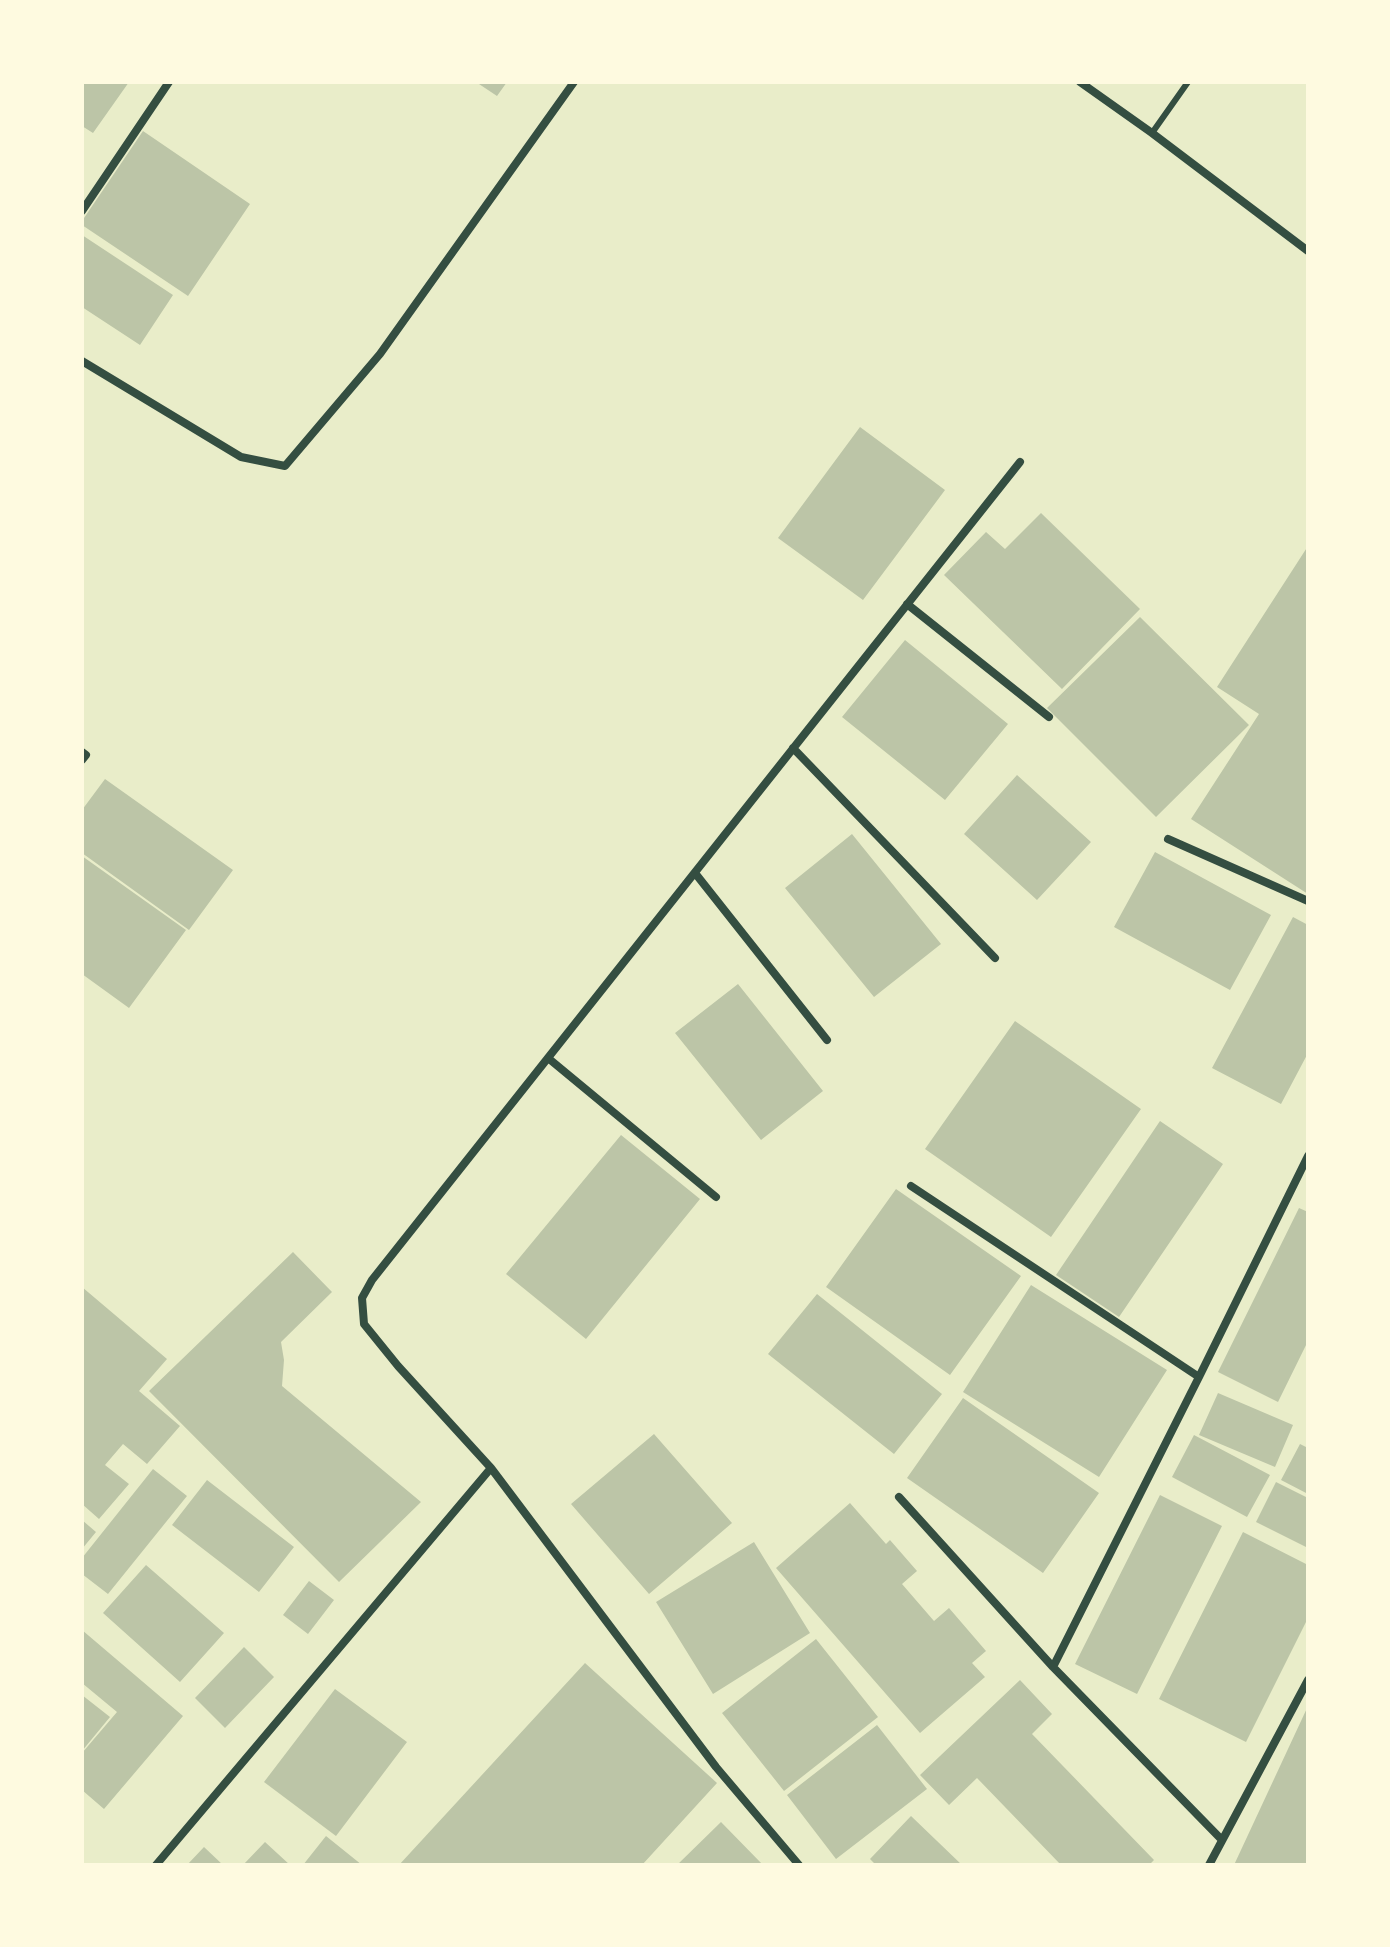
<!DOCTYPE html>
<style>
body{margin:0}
#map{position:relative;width:1390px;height:1947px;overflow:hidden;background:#e9edc9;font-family:"Exo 2",sans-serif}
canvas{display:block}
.frame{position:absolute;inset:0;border:84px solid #fefae0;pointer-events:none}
</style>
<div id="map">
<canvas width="1390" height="1947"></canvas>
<div class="frame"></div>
</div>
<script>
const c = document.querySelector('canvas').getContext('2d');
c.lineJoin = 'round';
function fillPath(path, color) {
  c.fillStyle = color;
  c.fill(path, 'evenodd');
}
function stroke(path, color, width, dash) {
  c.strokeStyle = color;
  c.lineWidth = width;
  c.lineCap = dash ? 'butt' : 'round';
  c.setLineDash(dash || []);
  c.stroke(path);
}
fillPath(new Path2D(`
 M82,82H129L93,133L82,126Z
 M476,82H507L497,96Z
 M143,131L250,204L188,296L82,225V221Z
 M82,235L173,295L140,345L82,307Z
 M860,427L945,490L863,600L778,538Z
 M1041,513L1140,609L1062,689L944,575L986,532L1005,549Z
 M1308,546V894L1191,819L1259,714L1217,687Z
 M1140,617L1249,725L1156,817L1047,708Z
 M905,640L1008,724L945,800L842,717Z
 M1017,775L1091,842L1037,900L964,834Z
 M105,779L233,870L189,930L82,853V810Z
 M852,834L941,944L874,997L785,888Z
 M1155,852L1271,915L1230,990L1114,927Z
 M82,856L186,930L129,1008L82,974Z
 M1293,917L1308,925V1053L1281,1104L1212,1068Z
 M738,984L823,1091L761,1140L675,1033Z
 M1015,1021L1141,1109L1051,1237L925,1149Z
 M1160,1121L1223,1164L1119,1317L1056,1275Z
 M621,1135L700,1199L586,1339L506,1274Z
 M896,1189L1021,1276L950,1375L826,1287Z
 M1299,1208L1308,1212V1341L1278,1402L1218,1372Z
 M293,1252L332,1292L281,1342L284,1360L282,1386L421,1502L339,1582L149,1391Z
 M1031,1285L1167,1370L1099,1477L963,1392Z
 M82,1287L167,1359L139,1391L180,1426L147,1464L123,1444L105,1465L129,1484L99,1519L82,1504Z
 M817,1294L942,1394L894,1454L768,1354Z
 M1218,1393L1293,1425L1275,1467L1199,1435Z
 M963,1398L1099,1493L1043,1573L907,1478Z
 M654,1434L732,1523L649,1594L571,1504Z
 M1194,1435L1270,1475L1247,1517L1172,1477Z
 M1300,1444L1308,1448V1494L1281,1480Z
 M153,1469L187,1496L108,1594L82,1574V1558Z
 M207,1480L294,1547L259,1592L172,1525Z
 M1276,1482L1308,1498V1548L1256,1522Z
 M1160,1495L1222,1526L1137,1694L1075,1664Z
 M850,1503L886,1544L890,1540L917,1571L902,1584L934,1621L949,1608L986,1651L972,1663L985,1677L920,1733L776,1568Z
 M82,1520L96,1532L82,1549Z
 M1243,1532L1308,1565V1618L1246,1742L1159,1699Z
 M754,1542L810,1633L713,1694L656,1602Z
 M146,1565L224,1633L180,1682L103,1613Z
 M309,1581L334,1600L308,1634L283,1615Z
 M82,1630L183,1716L104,1809L82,1790V1753L117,1712L82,1683Z
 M816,1639L878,1717L784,1791L722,1713Z
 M244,1647L274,1677L225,1728L195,1698Z
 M585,1663L717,1783L642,1865H399Z
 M1020,1680L1052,1714L1032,1734L1154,1860L1149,1865H1061L977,1778L949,1805L920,1775Z
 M335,1689L407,1742L336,1836L264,1782Z
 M82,1695L110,1717L82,1751Z
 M1308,1706V1865H1234Z
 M877,1725L927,1789L836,1859L787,1795Z
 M911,1816L962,1865H876L870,1859Z
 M721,1822L763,1865H677Z
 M326,1836L362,1865H303Z
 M265,1842L290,1865H243Z
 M204,1847L223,1865H187Z`), '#bcc5a7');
stroke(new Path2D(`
 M1152,133L1188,82`), '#344e41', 6);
stroke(new Path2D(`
 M1080,82L1152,133L1308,251
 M82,211L169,82
 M82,361L241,457L285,466L380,354L574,82
 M907,604L1049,717
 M793,748L995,958
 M82,752L86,755L82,760
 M1168,839L1308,901
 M695,873L827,1040
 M548,1058L716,1197
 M911,1186L1199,1377
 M899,1497L1053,1667L1222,1840
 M1053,1667L1199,1377L1308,1156
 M156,1865L491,1468
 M799,1865L716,1767L491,1468L398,1366L364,1324L362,1298L372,1280L1020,462
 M1209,1865L1308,1680`), '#344e41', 8);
</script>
